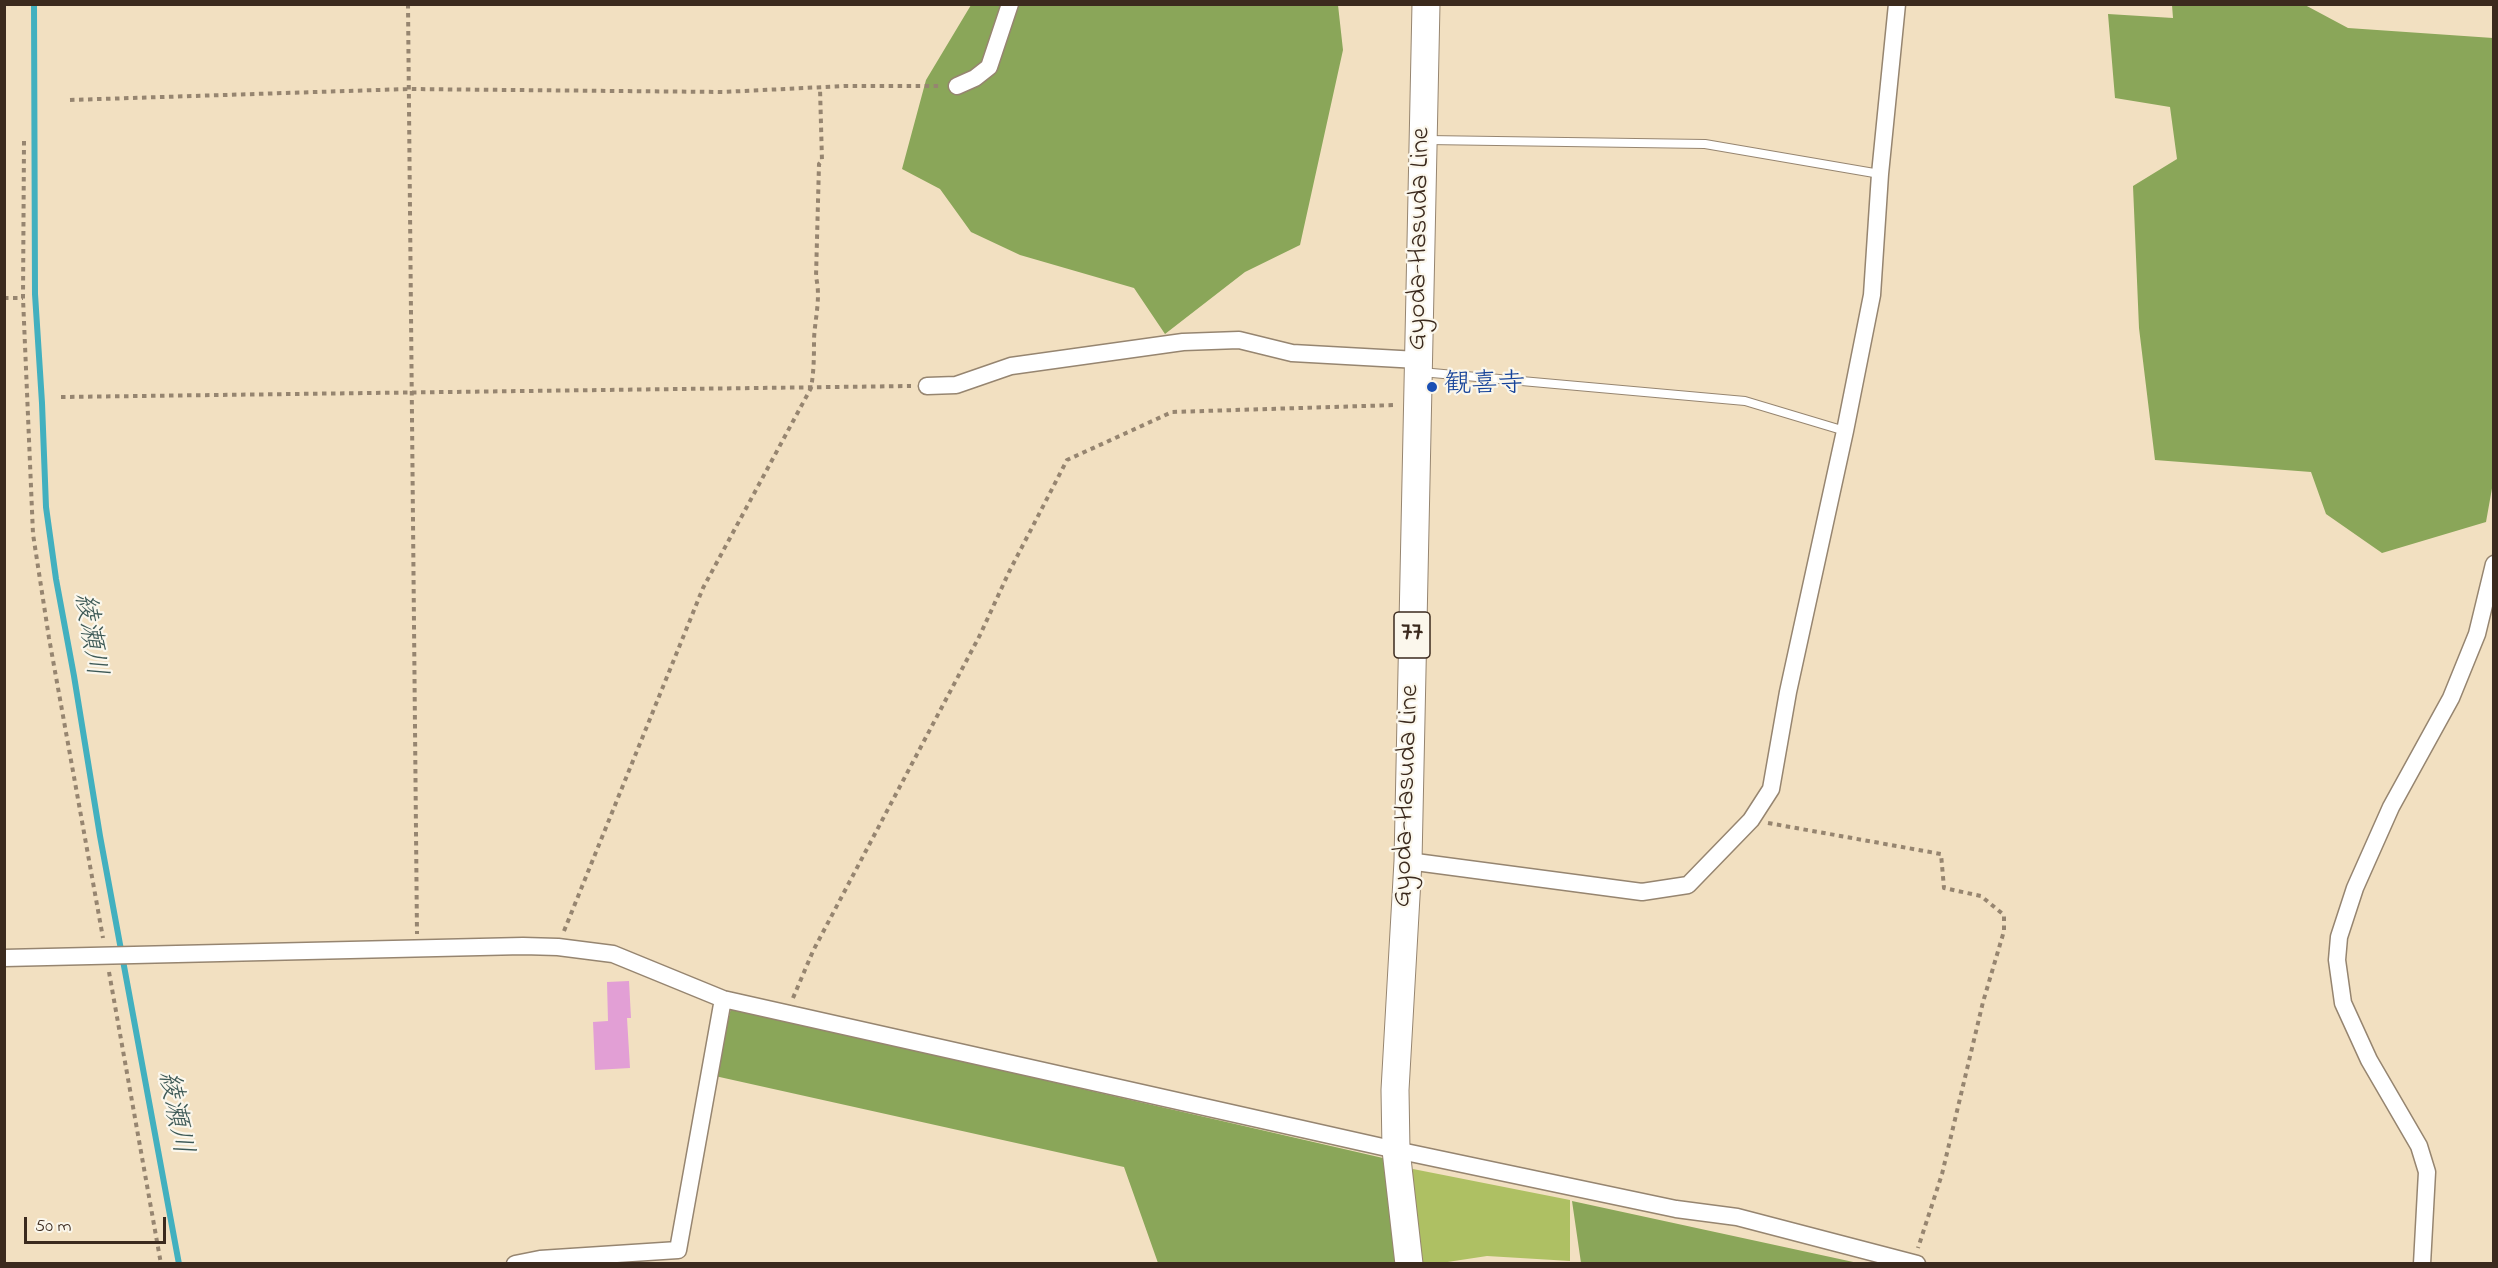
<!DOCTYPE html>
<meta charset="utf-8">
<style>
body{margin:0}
#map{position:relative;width:2498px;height:1268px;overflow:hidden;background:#f2e0c1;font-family:"Indie Flower",sans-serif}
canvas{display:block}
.frame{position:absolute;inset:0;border:6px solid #3b2a1e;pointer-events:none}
.scale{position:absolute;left:24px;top:1217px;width:142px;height:27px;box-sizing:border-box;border:3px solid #3b2a1e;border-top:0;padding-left:8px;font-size:18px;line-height:21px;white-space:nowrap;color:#3b2a1e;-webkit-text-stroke:4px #fbf7ec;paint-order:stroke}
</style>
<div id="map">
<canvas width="2498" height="1268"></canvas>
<div class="frame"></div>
<div class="scale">50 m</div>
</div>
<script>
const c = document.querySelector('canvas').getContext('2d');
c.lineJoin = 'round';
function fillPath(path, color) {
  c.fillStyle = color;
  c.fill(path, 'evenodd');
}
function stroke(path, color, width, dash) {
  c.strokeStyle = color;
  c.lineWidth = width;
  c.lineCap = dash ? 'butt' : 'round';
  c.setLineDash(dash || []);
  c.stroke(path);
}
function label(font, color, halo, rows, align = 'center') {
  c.font = font + ' "Indie Flower","Klee One",sans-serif';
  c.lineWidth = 4.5;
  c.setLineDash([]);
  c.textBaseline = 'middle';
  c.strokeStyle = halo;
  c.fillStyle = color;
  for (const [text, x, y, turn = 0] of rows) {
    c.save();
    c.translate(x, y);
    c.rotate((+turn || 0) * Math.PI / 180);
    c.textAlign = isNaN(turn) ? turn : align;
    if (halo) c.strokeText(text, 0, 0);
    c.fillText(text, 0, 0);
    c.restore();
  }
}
fillPath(new Path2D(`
 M1413,1169L1570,1200V1261L1487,1256L1441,1263H1423L1411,1171Z`), '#aec063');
fillPath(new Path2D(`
 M971,5H1338L1343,50L1300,245L1245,272L1165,334L1134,288L1020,255L971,232L940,189L902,169L926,80Z
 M2172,5H2305L2348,28L2493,38L2494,477L2486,522L2382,553L2326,514L2311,472L2155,460L2139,328L2133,186L2177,159L2170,107L2115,98L2108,14L2173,18Z
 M731,1008L1383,1158L1396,1263H1158L1124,1167L715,1076Z
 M1572,1201L1858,1263H1581Z`), '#8aa659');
stroke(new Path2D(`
 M34,4L35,294L42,403L46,507L56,579L74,676L100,836L179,1264`), '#42b0bf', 6);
fillPath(new Path2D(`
 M629,981L631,1018H627L630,1068L595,1070L593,1022L608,1021L607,982Z`), '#e29fd5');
const service = new Path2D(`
 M1427,140L1705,144L1880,174
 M1421,372L1745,401L1845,431`);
const minor = new Path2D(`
 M957,86L975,78L989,67L1010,4
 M927,386L956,385L1011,366L1183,342L1239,340L1292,353L1418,360
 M1408,861L1642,892L1688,885L1751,820L1771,789L1788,692L1845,431L1872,295L1880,174L1897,4
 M4,958L523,946L558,947L613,954L723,999L1396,1150L1676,1209L1737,1217L1917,1264
 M515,1264L540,1259L678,1250L723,999
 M2422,1264L2427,1172L2419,1146L2369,1060L2343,1003L2337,960L2339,937L2355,888L2391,807L2451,698L2477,634L2494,564`);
const primary = new Path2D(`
 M1409,1264L1396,1150L1395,1090L1408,861L1426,4`);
stroke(service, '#968570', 10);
stroke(minor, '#968570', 19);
stroke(primary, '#968570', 29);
stroke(new Path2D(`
 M408,4L417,934
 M70,100L408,89L723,92L845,86H942
 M24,141L23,298L33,534L49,638L103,938
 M4,298H23
 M61,397L911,386
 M1768,823L1941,854L1944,888L1981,896L2004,915V931L1983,1002L1942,1174L1918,1248
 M564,931L703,588L811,388C814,371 814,356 814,339C815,318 821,298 816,277L819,164L822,161L820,88
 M109,972L161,1264
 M793,998L813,951L980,635L1009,572L1067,460L1172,412L1396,405`), '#968570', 4, [4.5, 4.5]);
stroke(service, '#fff', 8);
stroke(minor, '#fff', 16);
stroke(primary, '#fff', 27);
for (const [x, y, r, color] of [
 [1432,387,6,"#1a4fb4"]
]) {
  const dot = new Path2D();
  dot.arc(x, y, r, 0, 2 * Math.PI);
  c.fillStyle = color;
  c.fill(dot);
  stroke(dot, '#fbf7ec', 2);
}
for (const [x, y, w] of [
 [1412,635,36]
]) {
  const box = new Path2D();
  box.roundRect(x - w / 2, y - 23, w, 46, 4.5);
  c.fillStyle = '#fbf7ec';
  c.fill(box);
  stroke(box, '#3b2a1e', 1.5);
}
label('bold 26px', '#3b2a1e', null, [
 ["77",1412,635]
]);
label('27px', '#3b2a1e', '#fbf7ec', [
 ["Gyoda-Hasuda Line",1421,239,-89],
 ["Gyoda-Hasuda Line",1408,796,-88]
]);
label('27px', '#164399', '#fbf7ec', [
 ["観喜寺",1444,387]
], 'left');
label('italic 28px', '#3d5956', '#fbf7ec', [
 ["綾瀬川",88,635,81],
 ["綾瀬川",173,1113,79]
]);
</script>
